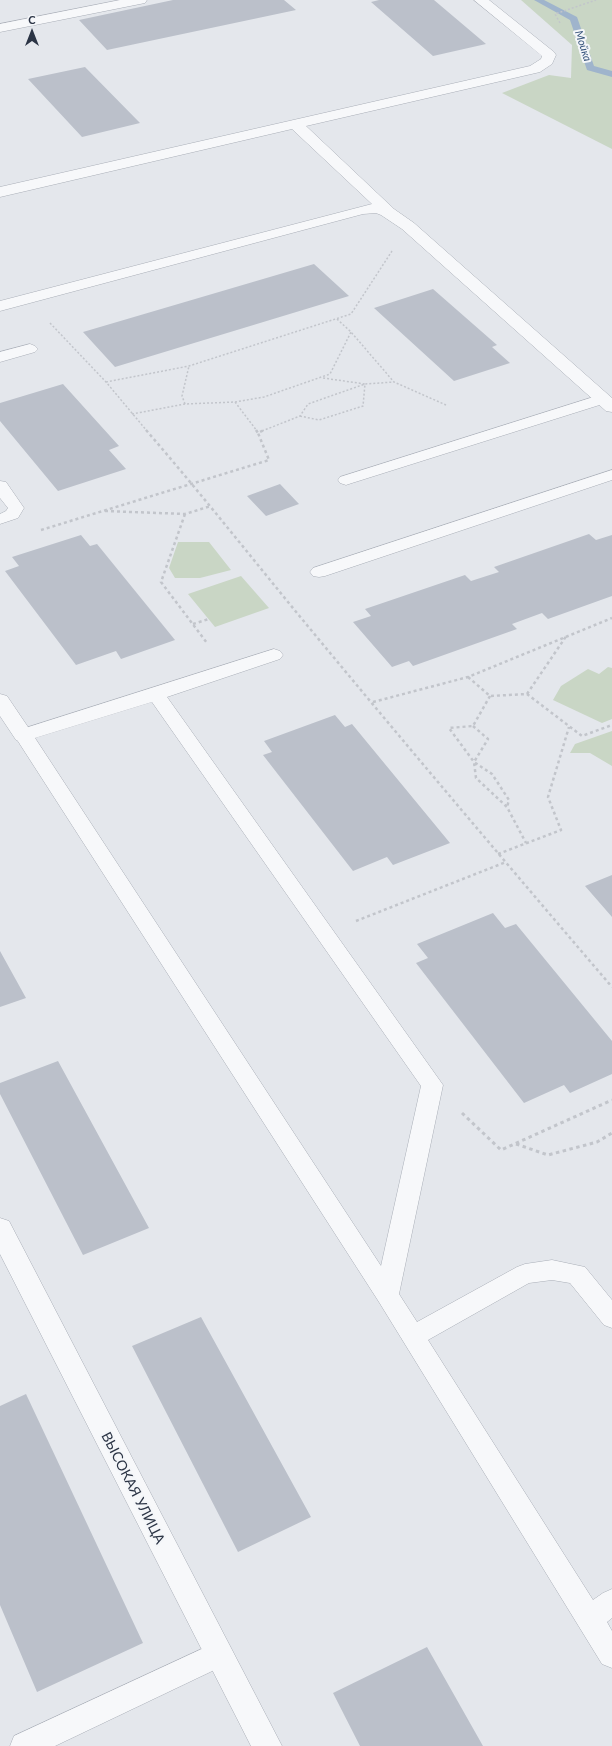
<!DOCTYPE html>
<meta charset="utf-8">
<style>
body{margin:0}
#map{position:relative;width:612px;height:1746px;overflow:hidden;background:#e4e7ec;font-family:Lato,sans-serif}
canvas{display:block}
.north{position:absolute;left:12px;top:12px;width:40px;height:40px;-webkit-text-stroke:3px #f4f6f9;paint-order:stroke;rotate:0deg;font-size:11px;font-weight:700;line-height:16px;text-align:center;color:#2b3445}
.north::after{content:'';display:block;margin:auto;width:14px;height:18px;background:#2b3445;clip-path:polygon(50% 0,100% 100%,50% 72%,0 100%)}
</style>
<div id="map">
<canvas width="612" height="1746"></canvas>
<div class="north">С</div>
</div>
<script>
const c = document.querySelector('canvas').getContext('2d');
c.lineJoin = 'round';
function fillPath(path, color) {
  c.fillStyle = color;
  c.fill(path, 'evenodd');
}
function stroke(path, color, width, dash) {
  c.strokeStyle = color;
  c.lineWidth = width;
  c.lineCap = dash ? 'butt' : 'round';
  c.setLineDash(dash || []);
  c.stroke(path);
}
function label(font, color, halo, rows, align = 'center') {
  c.font = font + ' Lato,sans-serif';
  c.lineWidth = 4;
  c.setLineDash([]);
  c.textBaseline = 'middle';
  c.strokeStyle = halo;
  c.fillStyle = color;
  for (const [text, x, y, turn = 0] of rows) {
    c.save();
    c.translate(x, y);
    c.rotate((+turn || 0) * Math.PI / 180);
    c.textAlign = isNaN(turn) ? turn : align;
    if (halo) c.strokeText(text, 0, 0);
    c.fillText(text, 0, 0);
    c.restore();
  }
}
fillPath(new Path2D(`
 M521,0H612V149L502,93L549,75L571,78L572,45Z
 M178,542H209L231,570L200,578H175L169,568Z
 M241,576L269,608L215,627L188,594Z
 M608,667L612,668V719L602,723L553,700L561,686L588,669L599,674Z
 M612,731V766L590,753H570L575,744Z`), '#c9d6c5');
fillPath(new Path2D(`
 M534,0H544L577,17L594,66L612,71V77L587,70L570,20Z`), '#9fb4cc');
fillPath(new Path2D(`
 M173,0H284L296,10L107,50L79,20Z
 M379,0H434L486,44L433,56L371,2Z
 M85,67L140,123L82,137L28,79Z
 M314,264L349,296L115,367L83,332Z
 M433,289L497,345L492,347L510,363L454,381L374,308Z
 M63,384L119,446L109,450L126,469L58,491L0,421V403Z
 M280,484L299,504L266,516L247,496Z
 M589,534L596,540L612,535V596L548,619L542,613L512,624L517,629L413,666L409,661L392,667L353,622L371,616L365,609L465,575L471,581L499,572L494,567Z
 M81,535L90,546L97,544L175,640L121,659L116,651L76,665L5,571L19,566L12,557Z
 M335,715L345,727L352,724L450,843L393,865L387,857L353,871L263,755L272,752L264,741Z
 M612,875V917L585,886Z
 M493,913L505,928L516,924L612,1041V1074L570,1093L564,1085L524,1103L416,963L428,958L417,944Z
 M0,951L26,998L0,1007Z
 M58,1061L149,1228L83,1255L0,1094V1083Z
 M201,1317L311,1517L238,1552L132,1346Z
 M26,1394L143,1643L37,1692L0,1605V1406Z
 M427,1647L483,1746H360L333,1693Z`), '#bbc0ca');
const service = new Path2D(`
 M30,344L35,346L38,349L35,352L0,362V352Z
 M603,394L609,396L611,399L609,402L352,483L346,485L340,483L338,480L340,477Z
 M612,470V480L325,576L319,577L313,576L310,572L313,568Z
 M0,481L6,482L24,508L18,518L0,524V514L6,511L8,508L0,498Z
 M274,649L280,651L283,655L280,659L167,697L443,1085L399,1294L417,1322L517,1267L525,1264L552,1260L585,1267L612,1300V1328L604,1325L570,1283L552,1280L529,1283L428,1340L593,1600L603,1593L612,1589V1618L607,1622L612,1631V1668L602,1664L379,1302L14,735L16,731ZM152,702L421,1086L381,1266L35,738Z
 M219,1641L229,1645L232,1654L229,1663L55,1746H10L14,1736Z`);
const minor = new Path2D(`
 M120,0H147L145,3L0,32V24Z
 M474,0H489L554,52L556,55L552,64L540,72L306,126L394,209L414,223L612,398V412L606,411L402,229L381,215L376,213L363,214L0,311V301L372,204L292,129L0,197V187L530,66L541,59L542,56Z
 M0,694L7,696L30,730L33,735L30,740L23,742L16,740L0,716Z
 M0,1218L9,1221L282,1746H251L0,1254Z`);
stroke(service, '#a9aeb7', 1);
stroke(minor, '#a9aeb7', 1);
stroke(new Path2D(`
 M560,23L555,14L596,0
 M337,319L351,332L394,382L446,405
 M50,323L106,382L147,431
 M106,382L189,366L351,314L392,251
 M235,402L264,397L330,374L351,332
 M185,404L182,396L189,366
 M132,414L185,404L235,402L257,431
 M300,416L319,420L363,406L365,384L323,378
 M262,431L300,416L308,404L365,384L394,382`), '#c2c5cb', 1.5, [2, 2]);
stroke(new Path2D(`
 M146,430C198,490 247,552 297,613C401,739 506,863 612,987
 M256,430L258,433
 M105,511L185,514L211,506
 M185,514L161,582L207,643
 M41,530L269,460L258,433L264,430
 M193,624L209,619
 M468,677L490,696L527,694L582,736L612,725
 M527,694L567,635
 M490,696L473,726L449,728L474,762L476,778L507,807L526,843
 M373,702L468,677L612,618
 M473,726L488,739L474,762L492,774L509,800L507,807
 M498,854L561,830L548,797L569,727
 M356,921L506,862`), '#c2c5cb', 2.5, [3, 3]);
stroke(new Path2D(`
 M462,1113L501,1150L612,1100
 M516,1144L548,1155L597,1142L612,1133`), '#c2c5cb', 3, [3.5, 3.5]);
fillPath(service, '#f7f8fa');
fillPath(minor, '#f7f8fa');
label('italic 11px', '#34527a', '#f4f6f9', [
 ["Мойка",583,46,72]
]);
label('14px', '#2b3445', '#f4f6f9', [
 ["ВЫСОКАЯ УЛИЦА",133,1488,63]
]);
</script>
